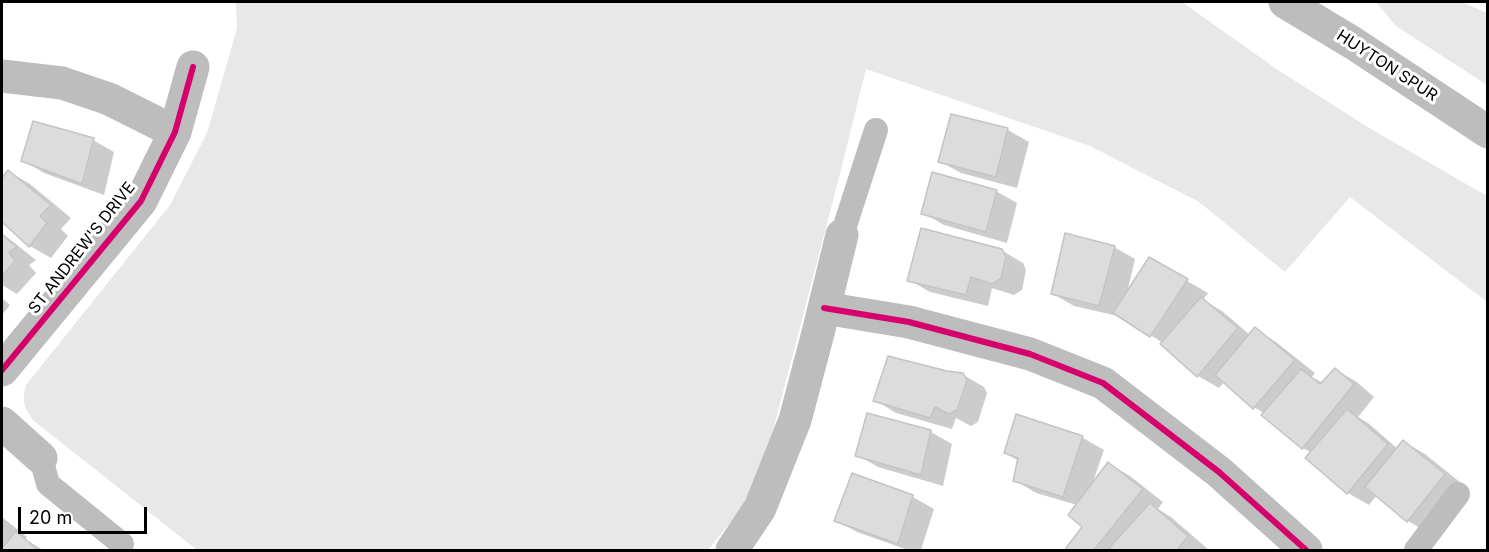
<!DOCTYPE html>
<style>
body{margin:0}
#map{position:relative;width:1489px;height:552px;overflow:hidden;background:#fff;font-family:Inter,sans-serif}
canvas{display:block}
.frame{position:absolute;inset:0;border:3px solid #000;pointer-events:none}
.scale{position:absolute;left:18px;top:507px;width:129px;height:27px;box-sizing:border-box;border:3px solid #000;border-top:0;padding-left:8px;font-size:18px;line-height:21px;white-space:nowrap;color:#000;-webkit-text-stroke:4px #fff;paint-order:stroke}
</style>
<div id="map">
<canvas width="1489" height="552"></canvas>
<div class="frame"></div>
<div class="scale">20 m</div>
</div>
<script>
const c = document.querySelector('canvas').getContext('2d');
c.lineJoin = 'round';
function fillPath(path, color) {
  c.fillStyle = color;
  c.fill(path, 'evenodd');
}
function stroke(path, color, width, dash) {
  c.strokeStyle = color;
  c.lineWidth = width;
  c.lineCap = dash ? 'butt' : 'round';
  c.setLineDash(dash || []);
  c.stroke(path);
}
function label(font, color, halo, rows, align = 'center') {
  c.font = font + ' Inter,sans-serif';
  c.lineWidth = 6;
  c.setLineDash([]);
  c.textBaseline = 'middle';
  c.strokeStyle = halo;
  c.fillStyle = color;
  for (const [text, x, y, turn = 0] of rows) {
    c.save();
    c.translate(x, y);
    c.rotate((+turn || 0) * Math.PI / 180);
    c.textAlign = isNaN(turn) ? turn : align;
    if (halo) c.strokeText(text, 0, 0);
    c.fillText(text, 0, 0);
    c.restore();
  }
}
fillPath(new Path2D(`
 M236,2H1182L1278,70L1371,129L1487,196V302L1350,197L1285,272L1199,202L1090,146L866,69L840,174L764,465L740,510L708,550H197L34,421C23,407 22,401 26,385L170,205L207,133L237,28Z
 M1376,2H1462L1487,13V85L1396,26Z`), '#e8e8e8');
fillPath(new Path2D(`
 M952,116L1008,130L1029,142L1017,188L961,173L939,161Z
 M93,140L114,152L104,195L44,173L23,160Z
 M9,172L30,184L71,218L61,229L68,236L51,258L30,246L2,220V180Z
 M996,191L1017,203L1007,243L944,225L923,213Z
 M2,233L36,260L29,265L36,273L17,294L2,285Z
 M1114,247L1135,259L1127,293L1149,259L1208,293L1203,300L1222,311L1250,335L1255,329L1276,342L1315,373L1312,377L1323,383L1336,370L1357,382L1374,397L1358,417L1368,423L1398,449L1404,442L1425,454L1466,487L1429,533L1408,521L1377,495L1369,505L1348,493L1312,453L1303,448L1264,413L1254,407L1225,381L1219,388L1198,376L1162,343H1163L1122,317L1074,306L1053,294Z
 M1001,250L1023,263L1026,270L1022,290L1014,295L992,288L988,306L930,292L909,280Z
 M2,298L10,305L2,315Z
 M947,372L962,374L984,387L987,393L978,422L971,426L956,418L952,429L896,413L875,400Z
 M1017,416L1083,438L1104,450L1092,485L1109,464L1130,476L1163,502L1158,509L1171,517L1209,550H1072L1068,547L1084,526L1077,505L1036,493L1015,480L1019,461L1005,453Z
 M931,432L952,444L943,486L878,467L857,455Z
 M853,475L913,497L934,509L921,550H908L857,532L836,520Z
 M2,517L27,537L25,539L43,550H2Z`), '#0003');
const building = new Path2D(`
 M951,114L1008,128L996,177L938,162Z
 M33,121L94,138L82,184L21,161Z
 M8,170L51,205L40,216L47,223L29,247L2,222V178Z
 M932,172L997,190L986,232L921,214Z
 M921,228L1002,249L1006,257L1001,278L992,284L971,277L966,295L907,281Z
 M1065,233L1115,246L1099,306L1051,294Z
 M2,235L17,247L9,252L15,261L2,276Z
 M1149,257L1188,279L1150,337L1113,313Z
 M1201,297L1238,328L1197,377L1160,344Z
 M1255,327L1295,360L1253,409L1215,375Z
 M888,356L947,371L963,373L967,380L957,410L949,414L935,407L930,418L873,401Z
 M1335,368L1354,384L1302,449L1261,415L1301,369L1320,384Z
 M1347,409L1388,444L1347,494L1305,458Z
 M867,413L931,430L921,475L855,456Z
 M1016,414L1083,436L1063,497L1013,481L1018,458L1004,453Z
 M1403,440L1445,474L1407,522L1365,487Z
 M1108,462L1143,489L1094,550H1069L1066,548L1082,527L1068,515Z
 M852,473L913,495L898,544L834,521Z
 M1150,503L1188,536L1177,550H1113L1109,548Z
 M16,531L38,550H2V548Z`);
fillPath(building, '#dcdcdc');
stroke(building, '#c4c4c4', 1.5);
stroke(new Path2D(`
 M842,235L876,130
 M41,458L48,484L122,544
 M1416,550L1458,494`), '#bdbdbd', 24);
stroke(new Path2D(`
 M2,76L62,83L109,99L175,132
 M824,308L909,322L1030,354L1103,383L1219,472L1306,550
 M2,370L141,201L175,132L193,67
 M2,423L41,458
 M732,550L760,508L795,420L818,333L842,235`), '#bdbdbd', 33);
stroke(new Path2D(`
 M1285,2L1353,43L1488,132`), '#bdbdbd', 33);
stroke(new Path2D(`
 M824,308L909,322L1030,354L1103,383L1219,472L1306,550
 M2,370L141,201L175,132L193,67`), '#d6006c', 6);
label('16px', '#000', '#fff', [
 ["HUYTON SPUR",1387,66,33],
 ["ST ANDREW'S DRIVE",82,248,-52]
]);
</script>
